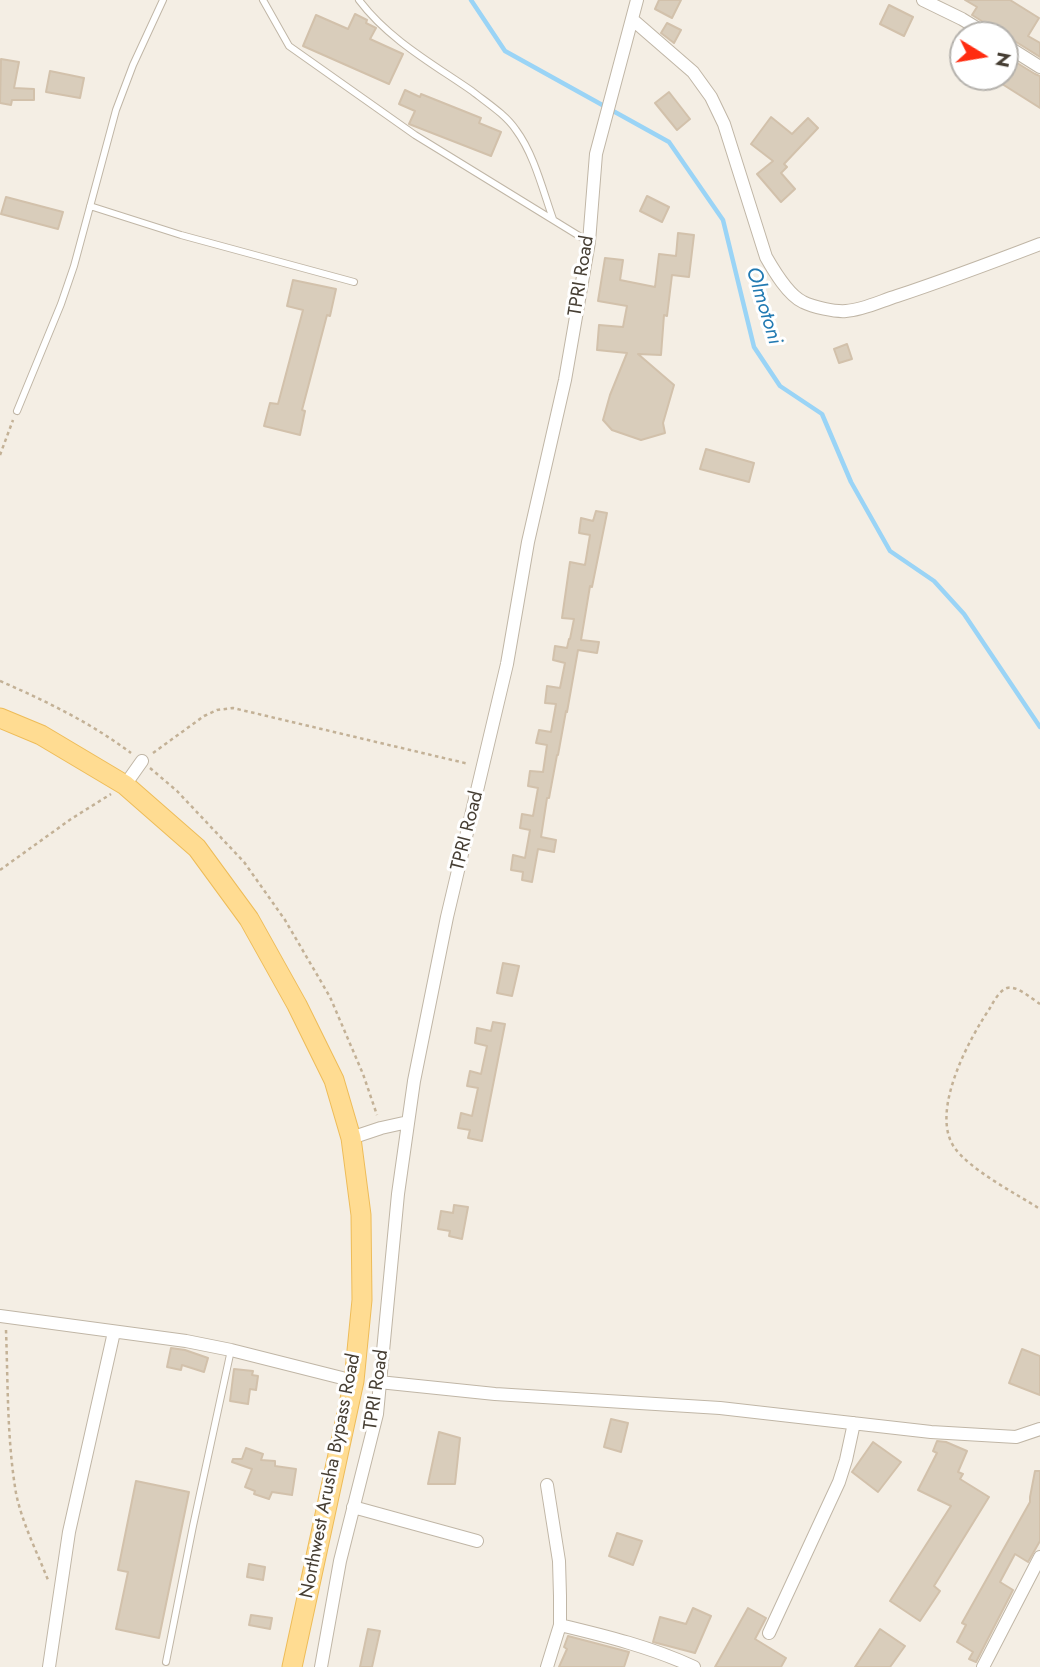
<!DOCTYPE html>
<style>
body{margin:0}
#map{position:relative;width:1040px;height:1667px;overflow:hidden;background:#f4eee4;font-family:Jost,sans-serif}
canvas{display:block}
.north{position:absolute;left:949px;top:21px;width:70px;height:70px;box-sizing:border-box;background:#fff;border:2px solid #b5b2ad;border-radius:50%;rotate:101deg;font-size:19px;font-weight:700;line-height:28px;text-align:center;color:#463e33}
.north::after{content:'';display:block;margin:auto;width:24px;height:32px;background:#ff2c10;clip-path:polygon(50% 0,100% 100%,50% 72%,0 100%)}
</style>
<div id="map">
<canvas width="1040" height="1667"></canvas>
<div class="north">N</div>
</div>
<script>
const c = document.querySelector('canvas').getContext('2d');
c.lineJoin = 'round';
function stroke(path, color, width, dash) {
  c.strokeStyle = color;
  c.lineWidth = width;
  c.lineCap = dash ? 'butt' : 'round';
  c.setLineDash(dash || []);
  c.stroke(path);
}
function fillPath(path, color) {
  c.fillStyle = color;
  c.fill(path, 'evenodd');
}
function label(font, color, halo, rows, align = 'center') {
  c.font = font + ' Jost,sans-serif';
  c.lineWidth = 6;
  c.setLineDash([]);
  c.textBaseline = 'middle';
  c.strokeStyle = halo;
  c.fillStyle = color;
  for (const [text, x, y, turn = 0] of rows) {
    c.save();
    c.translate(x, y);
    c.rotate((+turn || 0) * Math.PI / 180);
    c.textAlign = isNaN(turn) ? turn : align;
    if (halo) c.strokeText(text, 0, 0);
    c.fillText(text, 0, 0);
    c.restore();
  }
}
stroke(new Path2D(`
 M471,0L505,51L669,142L723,220L754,347L780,386L822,414L851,482L890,551L934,581L964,614L1040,727`), '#9ad4f6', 4.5);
const building = new Path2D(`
 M659,0H681L672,18L655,9Z
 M965,0H1010L1039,18L1028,36L1040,43V57L1005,35L997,34L993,28L972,15L977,7Z
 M889,5L913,17L904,36L880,24Z
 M355,14L367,20L366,23L376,28L370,39L403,54L389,84L303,46L316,15L348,29Z
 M667,23L681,30L674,43L661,33Z
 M1009,58L1035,74L1040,76V108L991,77H1005V65Z
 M1,59L19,62L14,88L34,89V100H12L11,105L0,103Z
 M50,71L84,78L80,98L46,92Z
 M405,90L420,97L421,94L481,118L479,123L501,132L491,156L409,124L415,111L399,104Z
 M669,92L690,119L677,130L655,103Z
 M771,117L792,134L808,118L818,128L784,164L787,167L781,173L795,189L781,202L757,174L773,161L751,144Z
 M647,196L669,207L662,222L640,211Z
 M6,197L63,212L58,229L1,214Z
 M678,233L694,235L689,277L672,275L667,316L664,315L661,355L638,354L674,385L663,423L665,433L641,440L612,430L603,420L610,395L627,353L597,350L599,325L623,327L627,306L598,301L605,258L623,260L620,280L655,287L659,254L676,256Z
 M293,280L336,289L330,316L327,315L302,410L305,411L300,435L264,426L270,403L278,404L303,310L287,306Z
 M847,344L852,359L839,363L834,349Z
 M706,449L754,463L749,482L700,469Z
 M596,511L607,513L592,587L590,586L581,640L599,642L597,653L578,650L567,712L566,711L558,755H557L549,798H547L541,837L556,840L554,852L538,849L532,882L522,880L523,872L511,870L513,855L525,858L530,830L520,828L522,814L533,816L538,788L528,786L530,771L543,772L547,745L536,743L539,730L551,732L556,704L545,703L547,686L560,688L565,663L553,660L555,646L567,648L569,639H570L574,619L562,618L570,562L585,565L590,535L579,533L581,518L593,521Z
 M503,963L519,966L512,996L497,993Z
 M493,1022L505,1024L482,1141L468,1138L470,1130L458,1128L461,1113L472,1116L478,1088L467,1086L470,1071L481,1074L487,1046L475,1043L477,1028L491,1031Z
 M454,1205L468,1207L462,1239L449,1236L450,1231L438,1229L441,1211L453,1213Z
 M171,1348L185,1350L208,1358L204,1372L182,1365L181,1370L167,1367Z
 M1022,1349L1040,1356V1395L1009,1383Z
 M234,1369L253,1371L252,1375L258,1376L256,1390L250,1389L248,1404L230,1401Z
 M611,1419L628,1423L621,1452L604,1447Z
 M439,1432L460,1438L455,1484H428Z
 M937,1441L946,1442L967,1451L958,1472L963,1474L960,1479L989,1497L934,1586L940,1591L920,1621L890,1601L951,1506L918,1490L937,1453L933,1451Z
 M873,1442L901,1462L878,1492L852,1472Z
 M246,1448L263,1454L261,1460L275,1461V1466L296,1469L292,1495L272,1492L269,1499L254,1494L255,1491L245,1487L252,1469L232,1462L233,1459H242Z
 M1035,1471H1040V1541L1028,1562L1015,1554L1000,1582L1013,1590L976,1662L969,1659L973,1652L957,1642L966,1625L962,1623L1030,1502V1497Z
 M136,1481L189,1492L159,1638L116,1629L128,1572L118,1570Z
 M617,1533L642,1541L633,1565L609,1556Z
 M249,1564L265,1567L263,1580L247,1577Z
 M693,1608L711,1616L695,1653L653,1642L660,1617L686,1624Z
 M748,1608L766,1618L755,1639L786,1658L781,1667H715Z
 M251,1615L272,1618L270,1629L249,1625Z
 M368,1629L380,1631L372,1667H360Z
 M880,1629L905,1646L890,1667H855Z
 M568,1636L629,1652L624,1667H559L567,1649L564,1647Z`);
fillPath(building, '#d9cdbb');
stroke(building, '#d2c1ab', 2);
const lane = new Path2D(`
 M263,0L289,46L415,135L589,242
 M359,0C388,39 433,64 472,91C487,103 505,114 516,130C534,154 543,191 553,219
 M90,206L181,235L354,282
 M17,411L61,304L74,266L116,110L133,65L163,0
 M166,1662L193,1526L231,1350`);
const street = new Path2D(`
 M923,0L962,19L988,35
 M633,20L693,72L711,97L724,124L766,257C774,271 788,295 803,302C813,307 835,312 846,311C863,310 881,301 897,296C945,280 993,262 1040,244
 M1005,45L1040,67
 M125,785L142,761
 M351,1138L381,1128L408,1122
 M0,1316L186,1341L231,1350L354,1381
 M379,1382L495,1394L720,1408L931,1432L1016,1437L1040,1429
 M547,1485L559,1561L560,1596V1625L547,1667
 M353,1507L477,1541
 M560,1625C606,1636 651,1647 694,1667
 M769,1633L839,1482L846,1460L854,1423
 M49,1667L69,1532L114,1332
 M321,1667L340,1561L377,1414L398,1194L414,1081L447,917L507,664L528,542L565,380L589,242L596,154L637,0
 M983,1667L1040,1557`);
const primary = new Path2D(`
 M0,718L41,735L125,785L197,848L249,919L297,1005L334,1080L351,1138L361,1215L362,1300L354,1381L292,1667`);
stroke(lane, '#c0b6a6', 8);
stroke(street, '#c0b6a6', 14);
stroke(primary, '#eebc58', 21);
stroke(new Path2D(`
 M0,455L13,420
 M0,681C46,701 91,723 131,753
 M153,753L204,716L217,710L233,708L469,764
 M150,768L177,791L244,862L285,920L330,997L363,1074L377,1115
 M0,870L71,819L111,794
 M1040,1004C1032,999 1017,985 1007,988C999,991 994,1001 990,1008C969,1039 930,1111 954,1147C970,1170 1015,1193 1040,1209
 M6,1330C8,1385 7,1440 16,1493C22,1523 37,1552 48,1580`), '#c3b196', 2.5, [3.5, 3.5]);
stroke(lane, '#fff', 6);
stroke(street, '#fff', 12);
stroke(primary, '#ffdc92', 19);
label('19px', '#463e33', '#fff', [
 ["TPRI Road",582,276,-81],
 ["TPRI Road",468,831,-76],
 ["TPRI Road",377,1390,-82],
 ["Northwest Arusha Bypass Road",331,1476,-79]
]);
label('italic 21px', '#227ab2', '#fff', [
 ["Olmotoni",763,306,73]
]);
</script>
